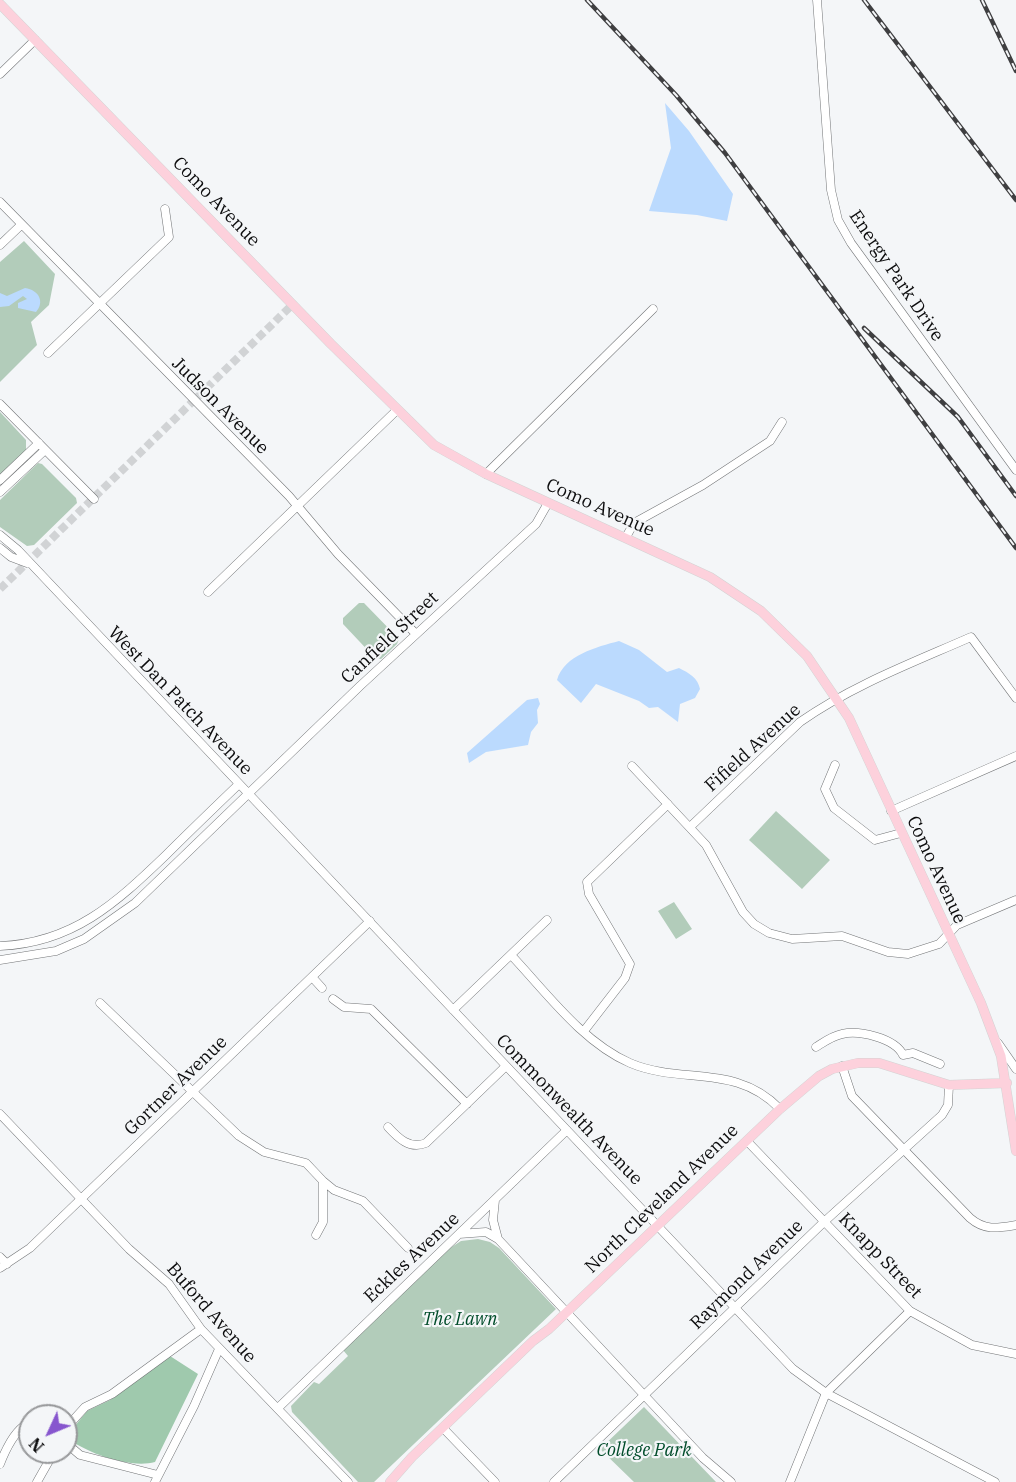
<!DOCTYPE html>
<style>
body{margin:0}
#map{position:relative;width:1016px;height:1482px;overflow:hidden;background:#f4f6f8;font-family:"IBM Plex Serif",serif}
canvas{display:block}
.north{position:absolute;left:18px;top:1404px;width:60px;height:60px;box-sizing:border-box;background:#f4f6f8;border:2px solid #97989a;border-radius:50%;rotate:226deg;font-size:16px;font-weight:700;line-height:24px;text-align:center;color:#0c0c0d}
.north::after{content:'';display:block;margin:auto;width:21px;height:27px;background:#8756ce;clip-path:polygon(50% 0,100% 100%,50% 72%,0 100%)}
</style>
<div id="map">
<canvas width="1016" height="1482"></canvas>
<div class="north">N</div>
</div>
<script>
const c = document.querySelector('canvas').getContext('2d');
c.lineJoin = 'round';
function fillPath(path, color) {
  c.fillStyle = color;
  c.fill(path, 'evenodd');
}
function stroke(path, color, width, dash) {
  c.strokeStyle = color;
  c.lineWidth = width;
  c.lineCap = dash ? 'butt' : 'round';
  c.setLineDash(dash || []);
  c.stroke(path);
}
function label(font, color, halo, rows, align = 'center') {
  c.font = font + ' "IBM Plex Serif",serif';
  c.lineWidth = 4.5;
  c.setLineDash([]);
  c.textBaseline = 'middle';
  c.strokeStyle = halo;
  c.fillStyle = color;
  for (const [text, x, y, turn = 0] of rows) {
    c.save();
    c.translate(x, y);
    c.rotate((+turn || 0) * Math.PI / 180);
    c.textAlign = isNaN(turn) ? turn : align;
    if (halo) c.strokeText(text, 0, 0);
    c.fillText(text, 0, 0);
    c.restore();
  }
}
fillPath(new Path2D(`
 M24,241L55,274L49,305L31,322L37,345L0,382V262Z
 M0,412L26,440V450L0,475Z
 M38,463L42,464L76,498L77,503L34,545L27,546L0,527V500Z
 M359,603H364L399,639L397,644L381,659L375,658L343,624V618Z
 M776,811L830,860L802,889L749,840Z
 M674,902L692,929L676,939L658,911Z
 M478,1239L490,1242L499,1248L556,1309L374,1482H358L292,1412L291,1406L314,1382L319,1384L348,1356L343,1350L450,1248L461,1241Z
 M644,1407L716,1482H634L600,1449Z`), '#b2ccba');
fillPath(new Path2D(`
 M170,1356L198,1374L155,1462C130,1469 86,1453 66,1437L87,1411L110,1400Z`), '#9fc9ad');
fillPath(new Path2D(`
 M665,103L689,131L733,194L727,221L697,215L649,211L671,148Z
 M25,288C39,290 45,302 36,312L18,308V303L27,299L23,296L9,306L0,307V293L7,296Z
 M619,641L639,650L667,672L679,668C689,673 698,678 700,689L695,698L680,704L678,722L658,707L649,708L639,701L596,684L581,703L557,680C564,655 597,647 619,641Z
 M538,698L540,704L537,710L538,723L531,732L528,745L486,752L469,763L467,753L527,700Z`), '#bbdafe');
stroke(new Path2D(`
 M0,589L293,304`), '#d1d3d5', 8, [8, 4]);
const minor = new Path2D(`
 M817,0L831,190L838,220L851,243L1016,470
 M0,74L35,40
 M0,202L289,496L338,554L416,634
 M0,245L21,225
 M48,353L169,237L165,209
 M0,404L94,499
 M486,474L653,309
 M0,480L39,443
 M0,492L45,450
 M0,535L18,550L793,1369L826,1393L995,1482
 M626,537L634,523L703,485L770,441L782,422
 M0,548L11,557L27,563
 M208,592L397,410
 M835,765L825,789L834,808L875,840L901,833
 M632,766L706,845L743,912L754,924L769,933L792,939L842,936L888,952L908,954L939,944L957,925L1016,900
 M891,811L1016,756
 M690,827L800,722C853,685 912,663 971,637L1016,698
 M0,946C73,943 116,903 166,855C190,831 215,807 239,784
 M511,955C546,992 582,1042 630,1063C682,1085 736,1063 780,1109
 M0,960L56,951L84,939L135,903L360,686L536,524L548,503
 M312,977L322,988
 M333,999L344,1007L371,1009L467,1104
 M100,1003L239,1136L264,1152L306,1163L323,1181V1222L316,1235
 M453,1010L547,920
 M584,1031L625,978L630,964L589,894L587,882L668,804
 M998,1043L1016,1069
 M816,1047C824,1042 832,1036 842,1034C859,1030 895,1038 903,1055L913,1053L940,1064
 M842,1066L852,1096L970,1218C985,1231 998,1228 1016,1225
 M0,1114L129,1249L169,1284L201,1329L348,1482
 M388,1127C398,1138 410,1150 426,1143L506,1066
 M747,1141L910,1311L972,1345L1016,1354
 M323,1181L334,1190L363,1201L408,1248
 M495,1200L493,1220L498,1239
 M459,1234L486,1232L498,1239L703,1458L731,1482
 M0,1257L7,1264
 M0,1268L30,1248L370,921
 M278,1408L567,1130
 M66,1428L85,1407L112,1394L201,1329
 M443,1428L495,1482
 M66,1443L80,1455L158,1475
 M0,1464C5,1451 16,1427 30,1423
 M37,1482L54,1452
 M155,1482L194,1406L219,1349
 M554,1482L825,1221L942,1115L948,1105L949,1085
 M790,1482L826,1393L910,1311`);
const major = new Path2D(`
 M0,4L331,344L434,445L486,474L710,577L761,611L807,656L849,718L981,1003L1001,1056L1016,1151
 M390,1482L412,1457L533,1341L549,1329L780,1109L819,1076L832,1069L858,1063H879L949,1085L1007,1083`);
stroke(minor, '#737577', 9);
stroke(major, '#d3d3d3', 10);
stroke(minor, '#fff', 8);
stroke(major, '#fdd1dc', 9);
const rail = new Path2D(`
 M587,0L676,95L725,153L1016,548
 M864,0L1016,200
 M982,0L1016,71
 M864,328L958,417L1016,496`);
stroke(rail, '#3f3f41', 4.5);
stroke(rail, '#f4f6f8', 2, [7]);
label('18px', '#0c0c0d', '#f4f6f8', [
 ["Como Avenue",216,202,46],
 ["Energy Park Drive",896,276,56],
 ["Judson Avenue",220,406,45],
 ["Como Avenue",600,508,24],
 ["Canfield Street",390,638,-43],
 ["West Dan Patch Avenue",180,701,46],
 ["Fifield Avenue",753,748,-42],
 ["Como Avenue",936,870,65],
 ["Gortner Avenue",176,1086,-44],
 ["Commonwealth Avenue",569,1110,46],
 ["North Cleveland Avenue",662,1199,-44],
 ["Knapp Street",880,1256,46],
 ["Eckles Avenue",412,1258,-43],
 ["Raymond Avenue",747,1275,-44],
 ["Buford Avenue",211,1313,49]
]);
label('italic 18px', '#004c2a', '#f4f6f8', [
 ["The Lawn",460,1320],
 ["College Park",644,1451]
]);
</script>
